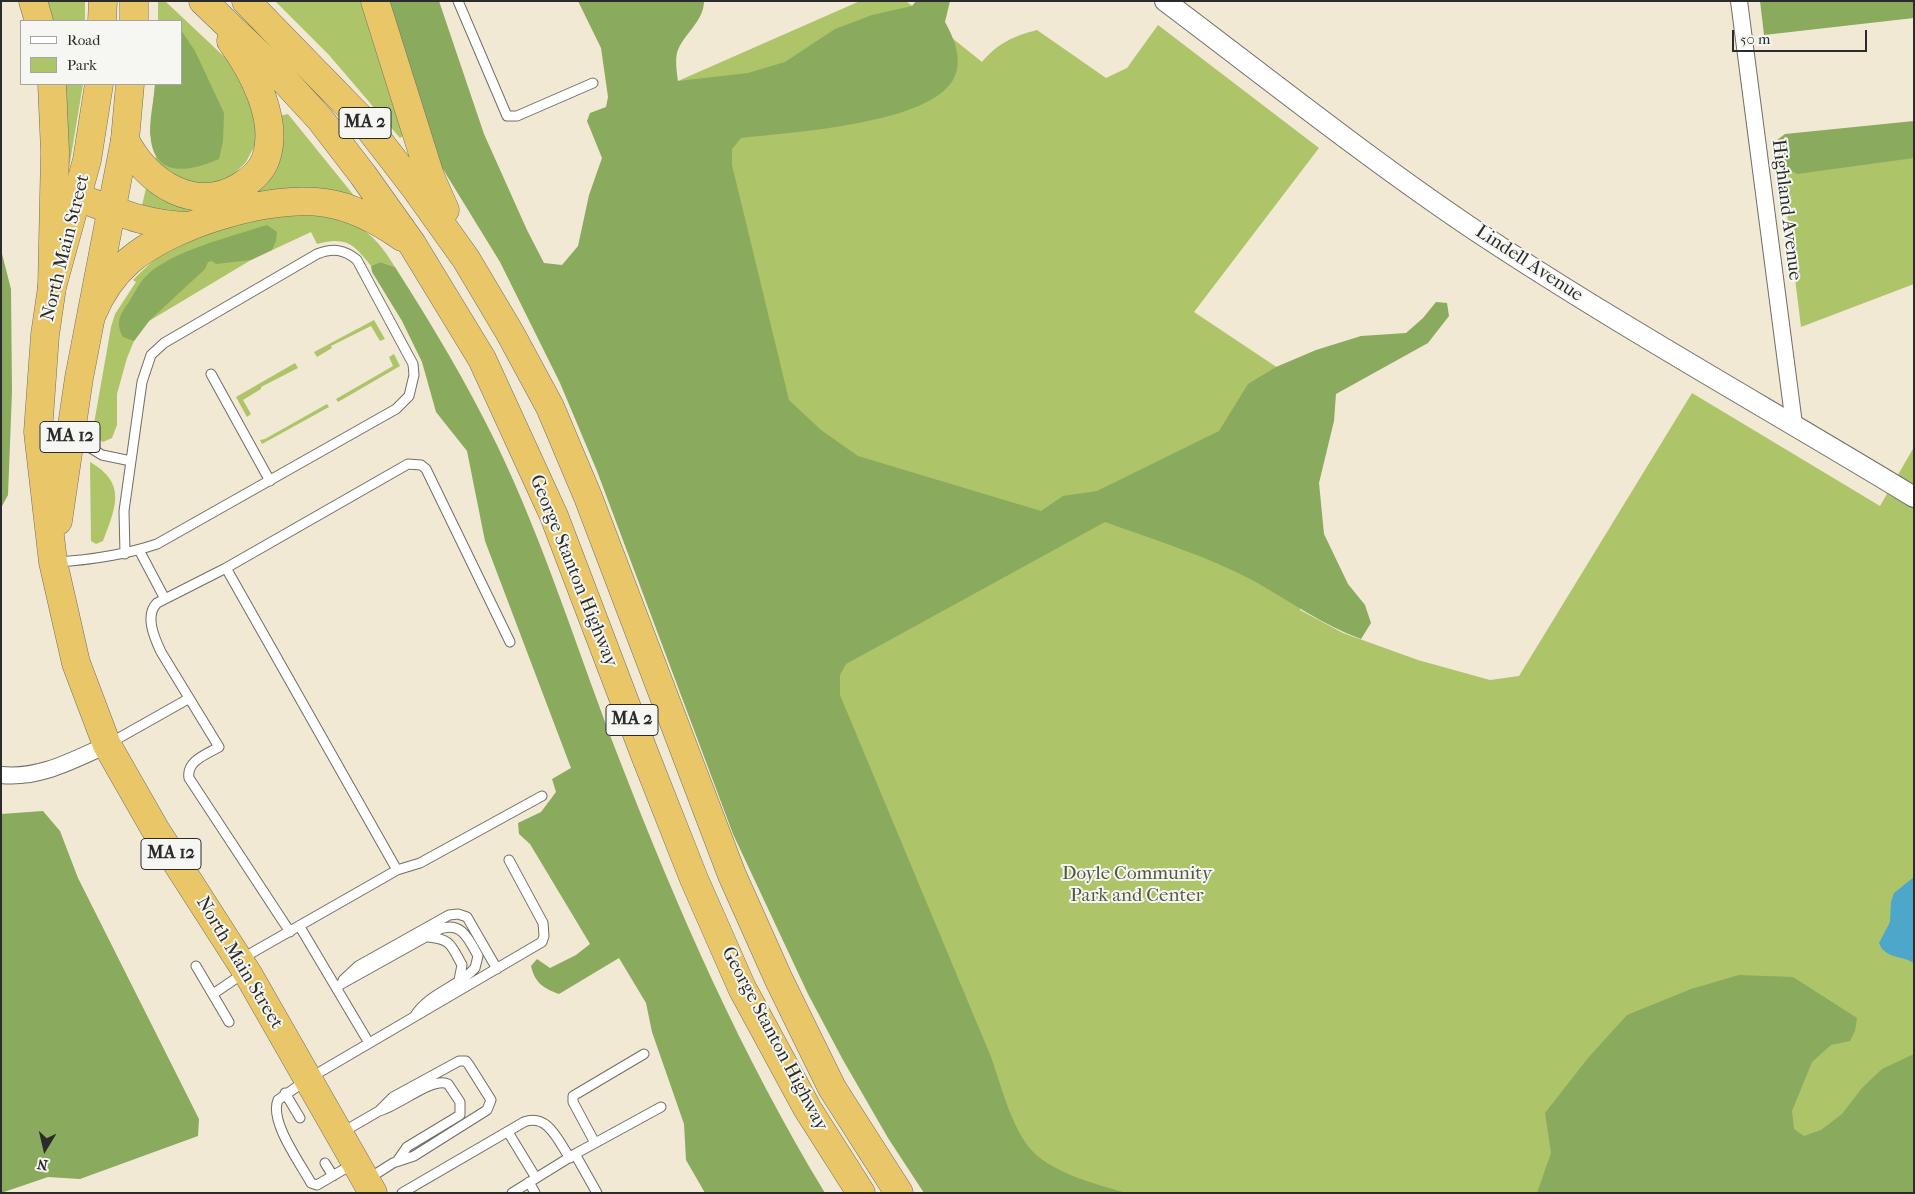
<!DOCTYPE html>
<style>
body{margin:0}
#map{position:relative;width:1915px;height:1194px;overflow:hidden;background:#f2e9d4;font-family:"IM FELL French Canon",serif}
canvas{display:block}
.frame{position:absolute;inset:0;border:2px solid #2b2b2b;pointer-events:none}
.legend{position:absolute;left:20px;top:20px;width:162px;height:65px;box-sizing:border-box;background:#f6f6f2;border:1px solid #a5a5a2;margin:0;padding:6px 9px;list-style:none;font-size:15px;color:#2b2b2b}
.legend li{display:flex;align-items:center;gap:10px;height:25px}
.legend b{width:25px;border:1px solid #a5a5a2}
.north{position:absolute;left:20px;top:1124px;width:50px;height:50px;-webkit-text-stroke:4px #f6f6f2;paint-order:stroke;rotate:189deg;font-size:14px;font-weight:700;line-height:20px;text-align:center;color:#2b2b2b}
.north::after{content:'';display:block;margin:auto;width:18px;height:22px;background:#2b2b2b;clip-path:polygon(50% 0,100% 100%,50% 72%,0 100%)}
.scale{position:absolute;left:1732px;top:30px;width:135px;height:22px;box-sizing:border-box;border:2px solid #2b2b2b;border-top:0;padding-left:6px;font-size:15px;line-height:18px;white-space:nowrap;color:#2b2b2b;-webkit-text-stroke:4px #f6f6f2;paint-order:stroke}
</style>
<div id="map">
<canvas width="1915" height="1194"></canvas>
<div class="frame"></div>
<ul class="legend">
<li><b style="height:6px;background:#fff"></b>Road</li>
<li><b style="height:14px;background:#adc469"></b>Park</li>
</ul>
<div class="north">N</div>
<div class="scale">50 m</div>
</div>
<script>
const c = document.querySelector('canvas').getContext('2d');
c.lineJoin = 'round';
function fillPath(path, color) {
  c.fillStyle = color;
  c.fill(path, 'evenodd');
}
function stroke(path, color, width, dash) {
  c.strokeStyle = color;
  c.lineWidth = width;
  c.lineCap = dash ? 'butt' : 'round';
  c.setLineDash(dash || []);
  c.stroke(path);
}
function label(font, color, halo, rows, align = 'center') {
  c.font = font + ' "IM FELL French Canon",serif';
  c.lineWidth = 4;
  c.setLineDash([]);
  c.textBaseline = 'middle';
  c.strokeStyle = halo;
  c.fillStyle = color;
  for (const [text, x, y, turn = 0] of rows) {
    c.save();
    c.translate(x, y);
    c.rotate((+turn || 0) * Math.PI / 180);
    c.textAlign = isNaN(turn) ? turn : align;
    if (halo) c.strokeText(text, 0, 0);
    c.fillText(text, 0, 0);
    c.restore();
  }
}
fillPath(new Path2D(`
 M44,1H85V21H51Z
 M158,1H165L233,65L248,88L258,126L255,145L246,162L234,174L221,183L182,184L154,161L156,157L150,133L155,84H181V21H158Z
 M275,1H364L406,134L400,138L329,55Z
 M860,1H906L982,62C998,43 1014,36 1037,30L1106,78L1127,68L1158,25L1319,148L1194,312L1314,392L1300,610L1343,633L1418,660L1490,680L1519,676L1692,393L1880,506L1914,447V1193H957L905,1136L797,858L717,729L678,81Z
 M63,84H83L69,168H67Z
 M288,114L360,203L268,196L249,192L279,116Z
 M1914,142V284L1801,327L1780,157Z
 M146,188L172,203L202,209L203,213L141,210Z
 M311,214C355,222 371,227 395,267L380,262L371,266C354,244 346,236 317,244L311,232L251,260L149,321L134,341L127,358L117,394V425L112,438L103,442L92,435L111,327L115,314L136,282L133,280C145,268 157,256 172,248C214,225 264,215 311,214Z
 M374,320L385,339L380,341L371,326L331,346L332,348L317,357L314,352Z
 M394,354L400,366L338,402L336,399L393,366L389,357Z
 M295,363L298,368L261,387V389L243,400L251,414L247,417L236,397Z
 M327,404L329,407L262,444L260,440L265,439Z
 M90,462C127,483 116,507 103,541L96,544L91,541Z`), '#adc469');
fillPath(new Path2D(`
 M383,1H439L484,134L527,230L544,263L562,265L578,246L589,195L602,158L587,121L590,113L606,107L608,97L601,48L578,1H704C704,22 682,35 677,53C675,61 677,74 678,81L748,73L785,62L835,29L872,15L912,6L916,1H950L945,22C954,38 964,61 953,80C926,125 790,132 741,138L732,149V165L789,400L821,430L858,456L1041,511L1063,496L1097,491L1219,431L1248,384L1276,367L1316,350L1361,336L1406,333L1423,318L1436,302L1447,303L1449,316L1428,343L1336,394L1334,421L1319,483L1324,534L1348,584L1365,605L1371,623L1361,639C1322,625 1290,601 1254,581C1207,556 1155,540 1105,522L846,664L840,675V695L991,1057C1001,1085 1010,1122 1028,1146C1046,1171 1097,1185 1127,1193H924L888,1138L843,1060L808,994L733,834L597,471L560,383L500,262L441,166Z
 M1760,1H1914V18L1764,35Z
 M181,30L195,51L224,113L223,141L219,159C194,170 157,180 151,141C148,123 154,102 155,84H181Z
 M1914,121V158L1797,174L1780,164L1777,140L1785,134Z
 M267,225L277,232L276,241L272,250L251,260L216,264L212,261L208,262L205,269L149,321L134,341L123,337C115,322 120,315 129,302C134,294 139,283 146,276C171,251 233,236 267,225Z
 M1,250L11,289L12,391L8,495L1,508Z
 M380,262L395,267C432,325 467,383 497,445C546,547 579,656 620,761C678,911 742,1056 825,1193H705L686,1160L684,1124L652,1032L646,1003L619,958L559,994C543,988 535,983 531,966L537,959L550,968L576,955L590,944L530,844L519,834L518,823L541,812L556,792L552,779L571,768L485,541L467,451L436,412L422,362L402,321L372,272L371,266Z
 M43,811L60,831L78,878L199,1119L198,1136L80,1179L48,1177L1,1193V814Z
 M1739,975L1793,977L1857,1018L1855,1031L1850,1041L1831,1045L1812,1062L1792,1111L1794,1129L1804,1136L1821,1130L1842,1114L1862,1088L1882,1069L1914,1054V1193H1537L1551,1153L1545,1113L1588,1058L1627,1015L1691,989Z`), '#8aaa5d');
fillPath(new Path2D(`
 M1914,877V963C1901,955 1885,959 1879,943L1890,922L1891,902L1894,893Z`), '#4da7ca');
const service = new Path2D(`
 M458,1L507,116H517L593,83
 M211,374L270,481
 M74,438L102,455L131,461
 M139,550L165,599
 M56,562C91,560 124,555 157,544L396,409L409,396L414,375L413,364L357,260C344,249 333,248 317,254L164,343L151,355L142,382L124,511L125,554
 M226,568L408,464L421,465L426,469L510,642
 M110,743L188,699
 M397,870L420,863L542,796
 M300,927L369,1043
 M428,937C451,939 451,945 462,965L459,980
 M241,959L397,870L226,568L157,603C144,616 155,639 161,652L219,747C207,754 186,761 189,778L290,932
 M196,966L229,1022
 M343,980L358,966L449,915L458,914L467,917L497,969
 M336,987L440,929C462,921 469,940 478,956L475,968C457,988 428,993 414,1017
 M213,994L244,973
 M285,1093L300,1118
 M379,1111C397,1107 433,1076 448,1084L460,1102V1115L407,1147L398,1160
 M508,1132L536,1178
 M341,1133L379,1111L393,1097L459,1061H466L469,1065L491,1100L487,1110L414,1156L393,1163L368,1179
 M595,1143L573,1102V1096L644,1054
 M575,1154L661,1107
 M325,1163L333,1176
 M353,1164L317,1185L311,1183C300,1163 269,1121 278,1100L308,1079L542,942L544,936L543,923L509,860
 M529,1182L535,1193
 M402,1193L524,1122C548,1113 558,1141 570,1158
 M512,1193L575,1154L597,1193`);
const minor = new Path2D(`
 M1739,1L1794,424
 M1,775C40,779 73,760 107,745`);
const tertiary = new Path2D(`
 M1165,1C1266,77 1365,156 1470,227C1614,323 1766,407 1914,497`);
const trunk = new Path2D(`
 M102,21L103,1
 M134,21V1
 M99,84L87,160L52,287L45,335L38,432L53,562L76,663L107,745L155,829L248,974L373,1193
 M58,521L79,378L125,140L130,84`);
const motorway = new Path2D(`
 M33,1L39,21
 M203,1L272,67L320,119L363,175L412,244L482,359L554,516L645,755L694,879L742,988L807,1108L861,1193
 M246,1L365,123L416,189L466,259L510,333L550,407L588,497L732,875L779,980L832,1088L899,1193
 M375,1L430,176L445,210
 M125,140C146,182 195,215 241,186C251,180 262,170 266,158C279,120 253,71 231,41
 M77,197C115,211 149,226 190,226
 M52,287L55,152L52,84
 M92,314C100,295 113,275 129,261C172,224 270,194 326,203C353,207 379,221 402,237`);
stroke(service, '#716e66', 11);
stroke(minor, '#716e66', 18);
stroke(tertiary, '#716e66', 22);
stroke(trunk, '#716e66', 29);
stroke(motorway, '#716e66', 29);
stroke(service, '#fff', 9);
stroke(minor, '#fff', 16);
stroke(tertiary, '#fff', 20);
stroke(trunk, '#e9c769', 28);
stroke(motorway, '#e9c769', 28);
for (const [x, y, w] of [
 [365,123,52],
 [70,437,60],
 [632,720,52],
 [171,854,60]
]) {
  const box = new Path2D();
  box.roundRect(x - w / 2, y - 15.5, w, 31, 4);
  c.fillStyle = '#f6f6f2';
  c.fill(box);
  stroke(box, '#2b2b2b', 1);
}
label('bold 18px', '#2b2b2b', null, [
 ["MA 2",365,123],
 ["MA 12",70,437],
 ["MA 2",632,720],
 ["MA 12",171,854]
]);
label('19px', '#2b2b2b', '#f6f6f2', [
 ["Highland Avenue",1786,210,83],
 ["North Main Street",66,248,-76],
 ["Lindell Avenue",1529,264,33],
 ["George Stanton Highway",573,571,68],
 ["North Main Street",239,963,59],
 ["George Stanton Highway",774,1039,62]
]);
label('19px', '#52593e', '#f6f6f2', [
 ["Doyle Community",1137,874],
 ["Park and Center",1137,896]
]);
</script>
